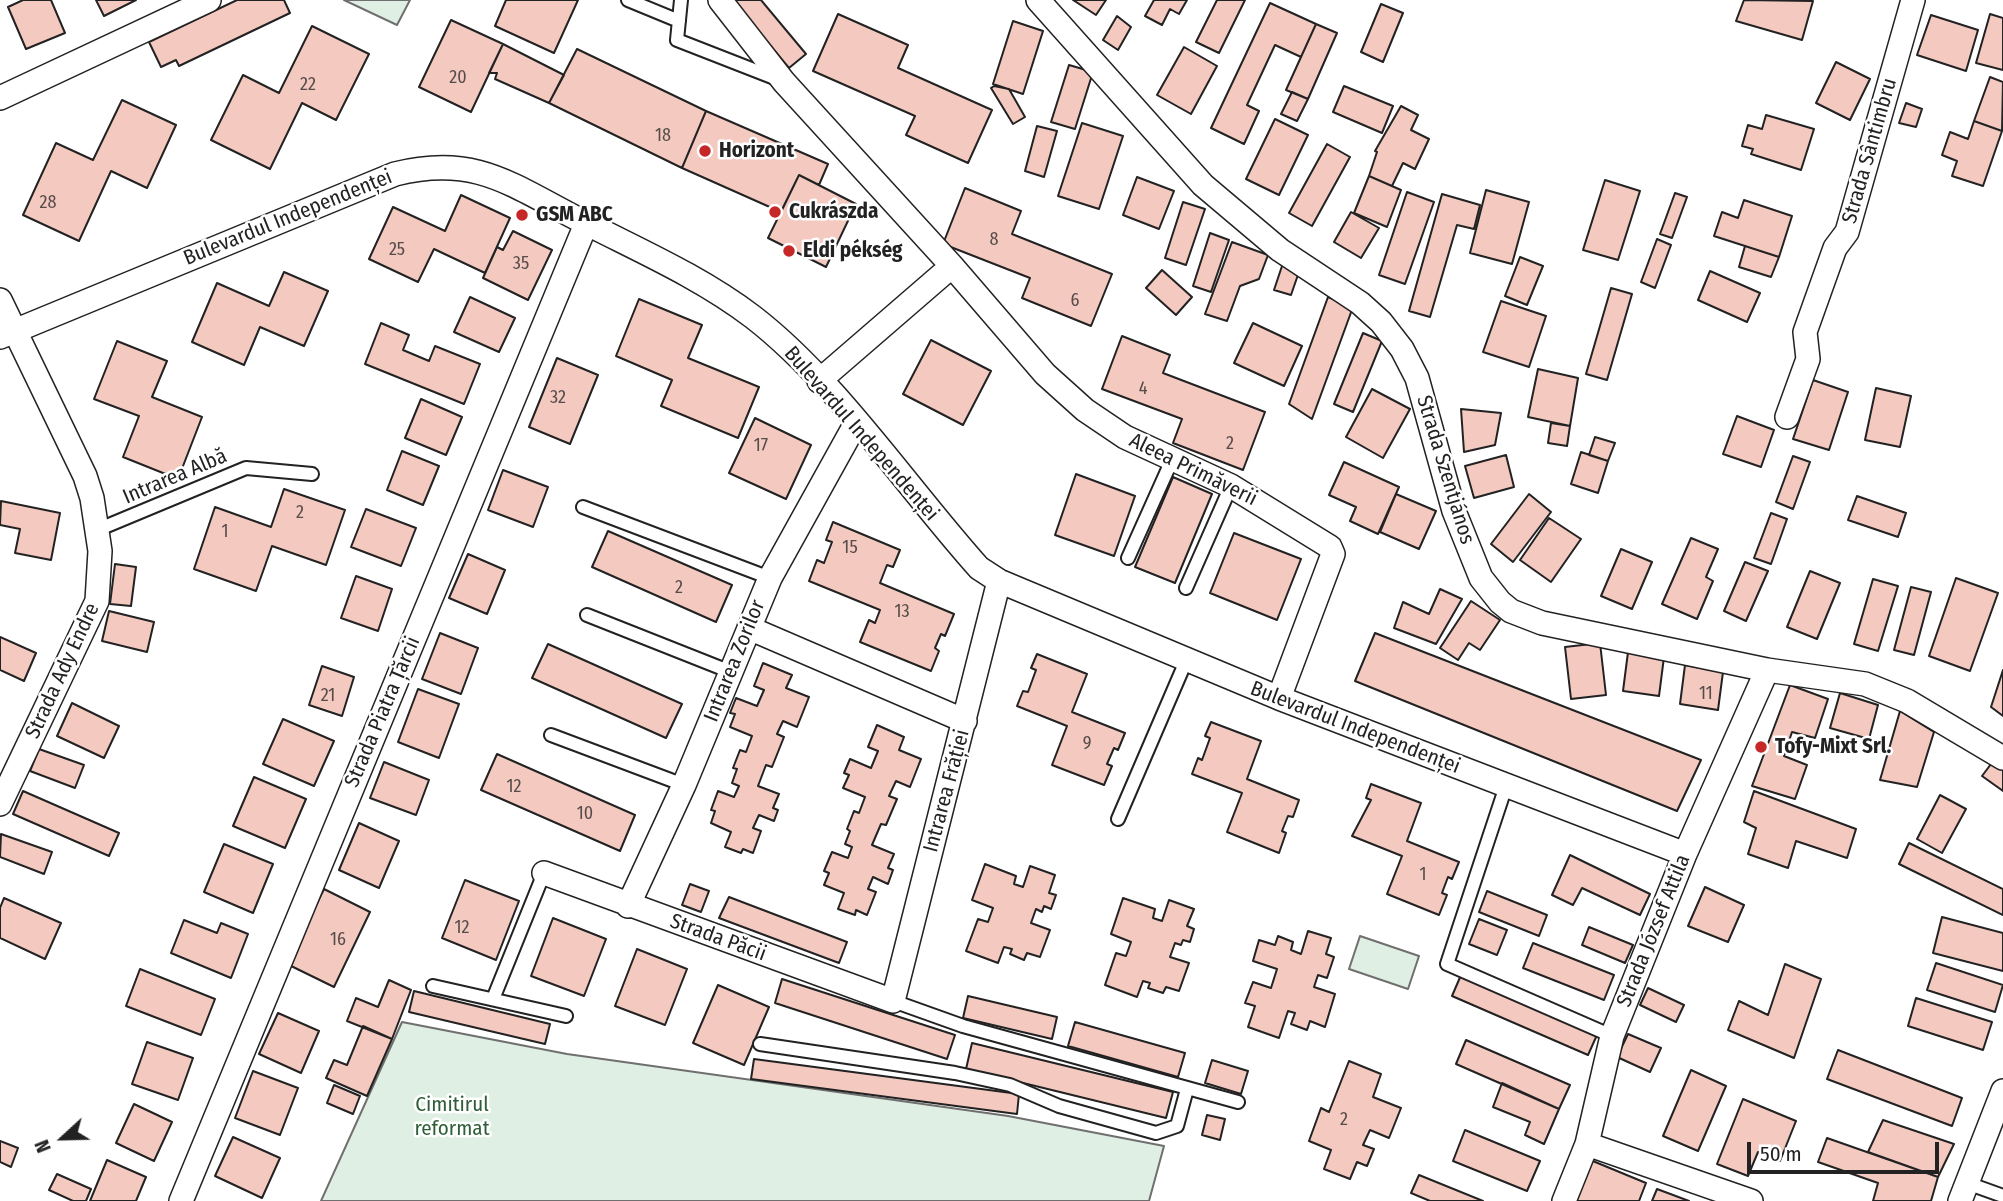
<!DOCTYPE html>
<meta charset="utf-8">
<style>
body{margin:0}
#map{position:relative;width:2003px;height:1201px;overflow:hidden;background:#fff;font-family:"Fira Sans Condensed",sans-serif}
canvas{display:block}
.north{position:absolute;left:28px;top:1103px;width:70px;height:70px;-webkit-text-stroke:5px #fff;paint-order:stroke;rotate:248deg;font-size:19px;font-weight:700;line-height:28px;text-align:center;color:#222}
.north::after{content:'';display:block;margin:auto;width:24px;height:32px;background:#222;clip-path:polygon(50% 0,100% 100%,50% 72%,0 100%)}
.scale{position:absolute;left:1747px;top:1142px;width:192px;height:32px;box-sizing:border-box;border:4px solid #222;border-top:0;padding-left:9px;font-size:21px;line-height:24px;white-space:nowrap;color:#222;-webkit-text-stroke:5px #fff;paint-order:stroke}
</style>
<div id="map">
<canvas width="2003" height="1201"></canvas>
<div class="north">N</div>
<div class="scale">50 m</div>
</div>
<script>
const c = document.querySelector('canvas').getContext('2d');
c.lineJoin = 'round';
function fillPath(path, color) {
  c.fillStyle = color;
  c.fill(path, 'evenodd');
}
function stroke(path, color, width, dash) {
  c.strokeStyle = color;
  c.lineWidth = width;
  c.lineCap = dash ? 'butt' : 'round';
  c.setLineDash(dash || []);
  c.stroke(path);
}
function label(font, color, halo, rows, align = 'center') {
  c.font = font + ' "Fira Sans Condensed",sans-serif';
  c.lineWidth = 5;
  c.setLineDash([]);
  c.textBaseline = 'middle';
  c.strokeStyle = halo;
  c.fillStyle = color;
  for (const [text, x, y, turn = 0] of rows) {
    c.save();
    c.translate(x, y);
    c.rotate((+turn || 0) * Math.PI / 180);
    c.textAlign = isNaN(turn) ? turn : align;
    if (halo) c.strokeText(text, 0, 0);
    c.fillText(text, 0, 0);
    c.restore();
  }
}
const green = new Path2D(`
 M344,0H410L397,25Z
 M1360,936L1419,956L1408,989L1349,969Z
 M402,1022L567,1054L1008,1116L1164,1146L1149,1201H321Z`);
fillPath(green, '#e0efe3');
stroke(green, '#6f6f6f', 2);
const building = new Path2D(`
 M23,0H51L65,33L26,49L8,7Z
 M96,0H136L104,16Z
 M237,0H284L290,13L179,66L176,60L161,67L149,42Z
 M506,0H578L554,53L495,26Z
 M732,0H761L806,54L789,68Z
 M1073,0H1106L1096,15Z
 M1154,0H1187L1179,14L1170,9L1162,25L1145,16Z
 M1217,0H1245L1219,53L1196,42Z
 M1744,0L1813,1L1802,40L1736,21Z
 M1270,3L1316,24L1301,57L1275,45L1247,105L1259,111L1244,144L1211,128Z
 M1381,4L1403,13L1383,62L1361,52Z
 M838,14L908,45L898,68L992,110L968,163L906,135L915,116L813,71Z
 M1990,14L2003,18V70L1976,63Z
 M1931,15L1978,30L1966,71L1917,55Z
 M1117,16L1131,27L1118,50L1103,40Z
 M451,20L503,44L471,112L419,87Z
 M1013,21L1043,31L1023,94L993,84Z
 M1316,24L1337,33L1308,99L1286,90Z
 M312,26L369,54L336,120L302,103L270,169L211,140L243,75L279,93Z
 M503,44L564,75L549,103L495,79L497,73H489Z
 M1184,47L1217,66L1191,114L1157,95Z
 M577,49L706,111L682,168L549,103Z
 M1836,62L1870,79L1850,120L1816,103Z
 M1069,65L1093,72L1075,129L1051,122Z
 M1990,77L2003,82L2002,131L1974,121Z
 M994,86L1009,89L1025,117L1013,124L991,88Z
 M1344,86L1393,106L1382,133L1333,112Z
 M1292,92L1308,99L1297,121L1281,114Z
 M122,100L176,125L147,188L111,171L79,241L23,215L56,143L93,160Z
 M1906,103L1922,109L1916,127L1899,123Z
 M1401,106L1418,115L1411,130L1429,139L1415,169L1403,163L1392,186L1369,176L1377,152L1375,151Z
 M706,111L828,164L819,185L799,175L781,212L682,168Z
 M1766,115L1814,129L1801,170L1751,154L1753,149L1742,146L1748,125L1762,129Z
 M1275,119L1308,135L1279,195L1246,179Z
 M1974,121L2002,131L1983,186L1952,176L1957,161L1942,155L1950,132L1968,139Z
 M1082,123L1123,136L1099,209L1058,196Z
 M1037,126L1057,131L1044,177L1025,171Z
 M1327,144L1350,157L1312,226L1289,213Z
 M799,175L856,204L826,267L768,238Z
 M1369,176L1401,190L1387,227L1354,213Z
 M1137,177L1174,191L1159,229L1123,215Z
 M1605,180L1640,191L1618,260L1583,250Z
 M965,188L1021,211L1012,234L1112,274L1091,326L1022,298L1030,278L943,244Z
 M1486,190L1529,202L1512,264L1470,253Z
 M1407,192L1434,202L1405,284L1379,275Z
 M1675,193L1687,197L1672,238L1660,234Z
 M1442,194L1480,205L1474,229L1457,225L1430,317L1409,311Z
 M461,195L510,218L485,273L434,249L418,282L369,259L393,207L445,231Z
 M1744,200L1792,216L1779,257L1714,236L1722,212L1738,218Z
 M1183,202L1205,209L1186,265L1165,258Z
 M1351,212L1379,228L1361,258L1334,242Z
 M513,231L552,250L528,300L483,278L497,247L503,250Z
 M1210,233L1229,240L1211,292L1193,286Z
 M1657,239L1671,245L1655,288L1641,282Z
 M1232,242L1268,255L1259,279L1240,286L1227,321L1205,314Z
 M1745,246L1779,257L1771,277L1739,267Z
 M1520,257L1543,266L1527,305L1505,296Z
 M1283,263L1300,269L1291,295L1274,290Z
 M1162,270L1192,297L1176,315L1146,288Z
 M1710,271L1760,293L1747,322L1698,300Z
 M284,272L328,291L304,346L260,327L244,365L192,342L217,283L269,306Z
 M1611,288L1632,294L1607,380L1586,374Z
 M470,297L515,318L499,352L454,332Z
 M1328,297L1353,307L1312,419L1289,404Z
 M639,299L702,325L688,358L759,387L738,438L661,406L672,380L616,356Z
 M1501,301L1546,316L1529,367L1483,352Z
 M381,323L409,335L403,350L429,361L435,346L480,364L464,404L365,364Z
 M1253,323L1302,346L1284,386L1234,363Z
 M1363,333L1382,341L1353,412L1334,404Z
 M1122,336L1170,355L1163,373L1265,412L1243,470L1173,443L1182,419L1102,389Z
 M931,340L991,371L963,425L903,394Z
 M117,341L167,361L152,397L202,417L178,479L123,457L139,416L94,399Z
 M557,358L598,375L570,444L529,427Z
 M1538,369L1578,378L1570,426L1528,417Z
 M1813,380L1848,392L1829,450L1793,439Z
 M1876,388L1911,396L1900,447L1865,440Z
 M1372,389L1410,409L1383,458L1346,437Z
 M421,399L462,417L446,455L405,438Z
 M1461,409L1501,413L1495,445L1464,452Z
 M1737,416L1774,430L1761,467L1723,454Z
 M755,418L811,445L786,499L729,473Z
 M1551,423L1570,426L1567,446L1548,443Z
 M1595,437L1615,443L1608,461L1589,455Z
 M402,451L439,466L423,505L387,490Z
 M1581,452L1608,461L1598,493L1571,484Z
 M1506,455L1514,487L1474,498L1465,466Z
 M1793,456L1810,462L1793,509L1776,502Z
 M1344,462L1399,487L1378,534L1350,521L1356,507L1329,495Z
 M503,470L548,487L533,527L488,510Z
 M1076,474L1135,496L1114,556L1055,535Z
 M1173,477L1212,494L1175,583L1135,567Z
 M284,489L345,510L326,565L272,546L256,591L194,569L215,507L271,527Z
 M1396,494L1436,511L1419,549L1380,532Z
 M1529,494L1551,512L1513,562L1491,544Z
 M1857,496L1906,513L1898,537L1848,520Z
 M1,501L60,513L51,560L15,553L20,529L0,525Z
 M366,509L416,528L401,566L351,547Z
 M1771,513L1787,519L1771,564L1754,558Z
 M1549,518L1581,539L1551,582L1520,560Z
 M833,522L900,550L893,567L887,565L880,583L954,614L945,636L941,634L935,648L939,651L931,671L860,642L869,620L875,623L880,610L809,581L817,560L824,563L832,542L826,540Z
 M608,531L732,585L716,622L592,567Z
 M1234,533L1301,559L1277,620L1210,593Z
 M1691,538L1718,549L1706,577L1713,581L1697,619L1662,604Z
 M1621,549L1652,562L1632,609L1601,596Z
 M468,554L505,570L487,614L449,598Z
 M1745,562L1768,571L1746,621L1724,611Z
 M115,564L136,567L131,606L110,604Z
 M1810,571L1840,583L1817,639L1787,627Z
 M356,576L392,589L378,631L341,618Z
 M1956,578L1998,593L1970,671L1929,656Z
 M1873,579L1898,586L1878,651L1854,644Z
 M1911,587L1931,592L1914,655L1894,650Z
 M1440,589L1462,599L1436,644L1394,628L1403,602L1429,614Z
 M1471,601L1500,620L1480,650L1469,643L1458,660L1440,648Z
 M109,611L154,622L147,652L102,641Z
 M440,633L478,648L461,694L422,679Z
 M1375,633L1701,760L1677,811L1355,681Z
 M0,637L36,653L24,681L0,670Z
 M1600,643L1606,695L1571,699L1565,647Z
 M548,644L682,704L666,738L532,678Z
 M1628,652L1664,657L1659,696L1623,691Z
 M1037,654L1087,674L1072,712L1125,733L1118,750L1114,748L1107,764L1112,766L1104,785L1052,765L1067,726L1017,706L1023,691L1028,692L1036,670L1031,668Z
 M763,663L792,675L786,688L809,697L797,727L783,721L777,734L784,737L772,767L766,765L758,786L779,794L773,808L778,810L774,821L759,815L753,828L761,831L753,853L743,849L741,853L725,847L731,832L711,823L715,811L711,810L718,791L734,797L739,786L732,783L737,769L733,768L740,750L746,752L752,736L730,727L735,714L730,713L736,698L757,706L764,690L754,686Z
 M1685,665L1723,672L1718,710L1680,704Z
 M322,666L354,677L342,716L309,705Z
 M2003,670V716L1991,707Z
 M1790,685L1828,699L1815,738L1792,732L1784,756L1807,765L1795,799L1752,786Z
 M418,689L459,704L439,758L398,742Z
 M1840,693L1878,705L1869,739L1830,728Z
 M72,703L119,726L104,758L57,736Z
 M1900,711L1934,732L1917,787L1880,780Z
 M283,719L334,741L314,786L263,764Z
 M1211,722L1261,741L1247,779L1299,800L1293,817L1288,816L1282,831L1286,833L1279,853L1227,832L1242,793L1192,774L1198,758L1202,760L1210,738L1205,736Z
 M877,725L904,737L899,750L921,759L910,787L896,781L889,796L897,799L886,825L881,824L872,845L894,854L888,868L893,870L888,884L873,877L868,889L876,892L867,915L856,910L855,915L838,909L844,893L824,885L829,873L824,871L832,852L848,858L852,847L845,844L850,831L847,829L854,811L859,813L865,797L843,788L849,775L844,773L850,759L871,768L878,751L868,747Z
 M39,749L84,765L75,788L30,771Z
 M497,754L635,815L620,851L481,790Z
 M1994,760L2003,766V791L1982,776Z
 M384,762L429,780L416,815L370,798Z
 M254,777L306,799L285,848L233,826Z
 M1371,784L1421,803L1407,841L1459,862L1452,879L1448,877L1442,893L1447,895L1439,915L1387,894L1402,856L1352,836L1371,800L1366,798Z
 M23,791L119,833L109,856L13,814Z
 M1754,791L1856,829L1847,858L1796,841L1788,868L1748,854L1756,828L1744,822Z
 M1940,795L1966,809L1942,853L1917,839Z
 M359,823L399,841L379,888L339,870Z
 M1,834L52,852L44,874L0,857Z
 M1909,843L2003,889V915L1899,864Z
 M224,844L273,864L253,913L204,892Z
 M1570,855L1650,894L1640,915L1582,888L1573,905L1552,895Z
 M985,864L1016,876L1014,884L1023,887L1030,866L1055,875L1049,893L1056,895L1051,909L1044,906L1042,912L1036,909L1031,923L1050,930L1040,957L1027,953L1024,960L1010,954L1012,949L1004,947L998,963L966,951L978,919L988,922L993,908L972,900Z
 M465,880L519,901L496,960L442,938Z
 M690,884L709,891L701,912L682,905Z
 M1705,887L1744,905L1728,942L1688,926Z
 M324,889L370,912L334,987L287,964Z
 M1487,891L1547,915L1539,936L1479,912Z
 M729,897L847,942L839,963L719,918Z
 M4,898L61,923L45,959L0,938V908Z
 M1123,898L1155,909L1153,918L1162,921L1169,900L1194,909L1187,926L1194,929L1190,942L1183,940L1181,945L1175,943L1170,957L1189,963L1179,991L1166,987L1163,993L1148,988L1150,983L1143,981L1137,997L1105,985L1116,953L1126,956L1131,942L1111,934Z
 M1942,917L2003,933V971L1933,953Z
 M553,918L606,939L584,996L531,976Z
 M1479,919L1507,930L1497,955L1469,944Z
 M184,920L217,933L221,923L248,934L231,978L171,953Z
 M1589,927L1633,945L1625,963L1582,945Z
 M1308,931L1331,938L1326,954L1334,957L1327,978L1318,975L1314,987L1335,994L1325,1027L1310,1021L1307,1030L1291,1024L1295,1013L1288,1011L1279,1038L1248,1027L1255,1006L1245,1003L1253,982L1271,988L1277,969L1253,961L1259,940L1275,945L1278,936L1293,942L1291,950L1301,954Z
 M1533,943L1614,975L1604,1000L1523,968Z
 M637,949L687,969L665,1025L615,1006Z
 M1936,963L2003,985L1995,1012L1927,990Z
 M1785,964L1821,979L1794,1058L1728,1030L1739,1001L1768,1015Z
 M140,969L215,999L201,1035L126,1006Z
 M1461,975L1597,1035L1588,1055L1452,996Z
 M782,979L955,1035L947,1059L775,1003Z
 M389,980L411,990L392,1039L347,1021L356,998L378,1007Z
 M718,985L769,1007L744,1065L693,1043Z
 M1648,988L1684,1005L1676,1022L1640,1005Z
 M414,991L550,1024L545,1044L409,1012Z
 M968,996L1057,1017L1052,1039L963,1018Z
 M1916,998L1992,1022L1983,1050L1908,1026Z
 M278,1013L319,1031L301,1073L259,1054Z
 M1075,1022L1185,1053L1178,1077L1068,1046Z
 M363,1026L392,1039L367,1096L326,1078L334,1060L347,1065Z
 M1628,1034L1661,1048L1650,1072L1617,1057Z
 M1466,1040L1570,1085L1559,1109L1456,1064Z
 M147,1042L193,1058L178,1100L132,1084Z
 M972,1043L1173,1092L1166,1118L966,1069Z
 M1838,1050L1962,1098L1952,1126L1827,1079Z
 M754,1059L1019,1094L1017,1114L751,1079Z
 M1212,1060L1248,1071L1241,1094L1205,1083Z
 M1349,1061L1381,1074L1373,1097L1401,1108L1389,1138L1370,1130L1363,1145L1374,1149L1367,1166L1357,1162L1350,1179L1324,1169L1331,1150L1309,1141L1321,1108L1329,1112Z
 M1691,1070L1726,1086L1698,1151L1663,1136Z
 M253,1071L298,1088L280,1135L235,1118Z
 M1502,1083L1559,1109L1544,1144L1525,1135L1530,1122L1493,1107Z
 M334,1085L360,1096L353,1114L327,1103Z
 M1743,1099L1796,1121L1780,1161L1758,1152L1748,1176L1717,1164Z
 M134,1104L172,1122L154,1161L116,1143Z
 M1207,1115L1225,1119L1220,1140L1202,1135Z
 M1883,1120L1954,1144L1938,1177L1868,1152Z
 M1465,1130L1540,1161L1527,1191L1453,1161Z
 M233,1137L280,1158L262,1198L215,1176Z
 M1827,1138L1938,1177L1931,1201H1873L1878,1183L1818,1162Z
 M0,1141L18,1148L11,1167L0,1162Z
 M1588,1159L1646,1183L1639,1201H1571Z
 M107,1160L146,1177L136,1201H90Z
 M57,1174L91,1189L86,1201H73L49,1190Z
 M1419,1175L1483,1201H1430L1411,1193Z
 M1657,1189L1689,1201H1652Z`);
fillPath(building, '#f3c9c0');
stroke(building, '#222', 2);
const lane = new Path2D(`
 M628,0L679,21
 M681,0L677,40L777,79
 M583,507L770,578
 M97,530L246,468L312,474
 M1128,558L1172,460
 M1186,588L1231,486
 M587,615L731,672
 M551,735L684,785
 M1506,786L1447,964L1612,1036
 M1118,819L1186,661
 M433,986L566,1016
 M493,999L544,873
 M893,1001L963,1026L1238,1102
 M760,1044L955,1073L1010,1085L1059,1106L1156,1133L1177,1126L1187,1089
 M1967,1183L2003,1196`);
const street = new Path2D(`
 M720,0L784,82L952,266L819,381
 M1038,0L1203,185L1280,250L1360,303L1381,322L1402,349L1417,378L1454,511L1481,578L1500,602L1511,611L1542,623L1767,670L1865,684L1907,701L2003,758
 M0,98L209,0
 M952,266L1045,374L1085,410L1125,437L1231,486L1330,547L1333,554L1279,698
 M0,300L85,476L92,498L100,551L97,601L0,804
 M0,337L395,174C474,154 510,184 578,219C638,250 699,276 753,317C836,381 908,489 979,568L999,581L1279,698L1685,854
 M1787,417L1808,359L1805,332L1835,248L1847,232L1913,0
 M749,628L965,721
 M544,873L893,1001L999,581
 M628,906L684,785L770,578L856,423
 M1587,1144L1751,1201
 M181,1201L586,224
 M1564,1201L1587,1144L1612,1036L1685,854L1767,670
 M1960,1201L2003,1091`);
stroke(lane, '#222', 16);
stroke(street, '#222', 26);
stroke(lane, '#fff', 12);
stroke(street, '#fff', 23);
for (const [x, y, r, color] of [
 [705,151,7,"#c62828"],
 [775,212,7,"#c62828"],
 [522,215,7,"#c62828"],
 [789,251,7,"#c62828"],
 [1761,747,7,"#c62828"]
]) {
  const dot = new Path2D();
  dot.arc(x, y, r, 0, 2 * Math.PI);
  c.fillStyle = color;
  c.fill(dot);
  stroke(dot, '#fff', 2.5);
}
label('18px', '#564c4a', null, [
 ["20",458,78],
 ["22",308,85],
 ["18",663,136],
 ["28",48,203],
 ["8",994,240],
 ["25",397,250],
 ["35",521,264],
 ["6",1075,301],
 ["4",1143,389],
 ["32",558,398],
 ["2",1230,444],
 ["17",761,446],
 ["2",300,513],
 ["1",225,532],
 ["15",850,548],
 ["2",679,588],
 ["13",902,612],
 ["11",1706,694],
 ["21",328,696],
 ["9",1087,744],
 ["12",514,787],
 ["10",585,814],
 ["1",1423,875],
 ["12",462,928],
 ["16",338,940],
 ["2",1344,1120]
]);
label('bold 21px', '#222', '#fff', [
 ["Horizont",719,151],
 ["Cukrászda",789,212],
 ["GSM ABC",536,215],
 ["Eldi pékség",803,251],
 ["Tofy-Mixt Srl.",1775,747]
], 'left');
label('21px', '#222', '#fff', [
 ["Strada Sântimbru",1870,151,-74],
 ["Bulevardul Independenței",288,218,-22],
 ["Bulevardul Independenței",861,434,49],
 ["Aleea Primăverii",1193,470,26],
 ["Strada Szentjános",1445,470,73],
 ["Intrarea Albă",175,477,-23],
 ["Intrarea Zorilor",735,661,-68],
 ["Strada Ady Endre",63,671,-65],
 ["Strada Piatra Țărcii",383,712,-67],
 ["Bulevardul Independenței",1355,728,21],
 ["Intrarea Frăției",947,791,-75],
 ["Strada József Attila",1654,931,-68],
 ["Strada Păcii",718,938,20]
]);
label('21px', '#2f5e38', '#fff', [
 ["Cimitirul",452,1105],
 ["reformat",452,1129]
]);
</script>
